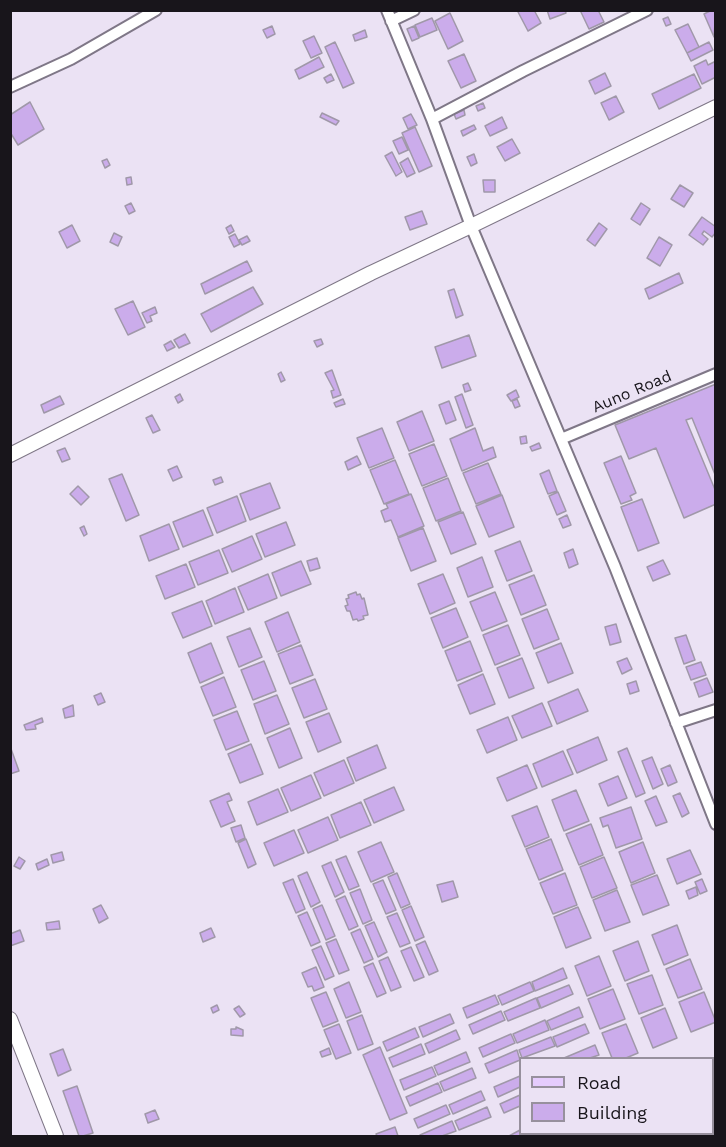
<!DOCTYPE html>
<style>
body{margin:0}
#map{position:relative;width:726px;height:1147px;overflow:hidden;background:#ebe2f4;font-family:"Work Sans",sans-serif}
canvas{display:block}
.frame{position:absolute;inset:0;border:12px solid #18151b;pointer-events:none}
.legend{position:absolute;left:519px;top:1057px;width:195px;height:78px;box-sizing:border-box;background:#ebe2f4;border:2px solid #97909d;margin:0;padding:8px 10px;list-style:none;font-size:18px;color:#18151b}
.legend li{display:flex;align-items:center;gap:12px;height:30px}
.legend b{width:30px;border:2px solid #97909d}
</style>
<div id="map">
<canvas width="726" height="1147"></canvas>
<div class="frame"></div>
<ul class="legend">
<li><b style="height:8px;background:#e5ccfd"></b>Road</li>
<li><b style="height:16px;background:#cbaceb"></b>Building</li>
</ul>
</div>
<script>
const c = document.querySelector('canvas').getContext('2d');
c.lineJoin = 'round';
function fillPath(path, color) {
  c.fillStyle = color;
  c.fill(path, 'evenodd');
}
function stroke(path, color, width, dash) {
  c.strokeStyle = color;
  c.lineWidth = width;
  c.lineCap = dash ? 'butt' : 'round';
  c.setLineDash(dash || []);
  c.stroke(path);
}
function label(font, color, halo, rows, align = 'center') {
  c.font = font + ' "Work Sans",sans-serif';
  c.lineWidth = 6;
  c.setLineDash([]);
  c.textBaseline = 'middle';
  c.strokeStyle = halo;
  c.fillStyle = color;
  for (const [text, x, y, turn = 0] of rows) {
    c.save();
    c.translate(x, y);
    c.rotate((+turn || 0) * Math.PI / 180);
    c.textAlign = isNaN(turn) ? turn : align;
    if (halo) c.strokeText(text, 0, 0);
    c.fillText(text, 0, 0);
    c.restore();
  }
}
const building = new Path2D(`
 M517,10H534L541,23L528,31Z
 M547,10H565L566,13L550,19Z
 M580,10H598L604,22L589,29Z
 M712,10H716L714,37L704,14Z
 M450,13L463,41L448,49L435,21Z
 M668,17L671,24L666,26L663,19Z
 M432,18L437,30L420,37L415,25Z
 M688,24L699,47L687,53L675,30Z
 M272,26L275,34L267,38L263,30Z
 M414,26L419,38L412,41L407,29Z
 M365,30L367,37L355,41L353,35Z
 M314,36L322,53L311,58L303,41Z
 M335,42L354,83L343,88L325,47Z
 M709,42L713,50L691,61L687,53Z
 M464,54L476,81L461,88L448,61Z
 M319,57L324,67L299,79L295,70Z
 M706,60L708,65L716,61V77L702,84L694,66Z
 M605,73L611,86L595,94L589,81Z
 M331,74L334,80L327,83L324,78Z
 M694,74L701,88L659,109L652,94Z
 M616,96L624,112L609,120L601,103Z
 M30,102L44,129L18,145L10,132V115Z
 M483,103L485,108L478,111L476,106Z
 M464,110L465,115L456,119L454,114Z
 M322,113L339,121L336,125L320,117Z
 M411,114L417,125L408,129L403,118Z
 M502,117L507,128L490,136L485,126Z
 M474,125L476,129L463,136L461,131Z
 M415,127L432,166L419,172L402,133Z
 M402,137L408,150L399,154L393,141Z
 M512,139L520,153L505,161L497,147Z
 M392,152L402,172L396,176L385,156Z
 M474,154L477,163L471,166L467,157Z
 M408,158L415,173L407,177L400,163Z
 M107,159L110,165L105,168L102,161Z
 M131,177L132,184L127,185L126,178Z
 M483,180H495V192H484Z
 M680,185L693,193L684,207L671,199Z
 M131,203L135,211L129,214L125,206Z
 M641,203L650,209L640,225L631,219Z
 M422,211L427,224L410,230L405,217Z
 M702,217L716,227V232L712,237L704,231L702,234L708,239L703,245L689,235Z
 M599,223L607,229L595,246L587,240Z
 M72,225L80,241L67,248L59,232Z
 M231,225L234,231L229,234L226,228Z
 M114,233L122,237L118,246L110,242Z
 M235,234L240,244L234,247L229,237Z
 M247,236L250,241L242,245L239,240Z
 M659,237L672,245L660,266L647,258Z
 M247,261L252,271L205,294L201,284Z
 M679,273L683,283L649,299L645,289Z
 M253,287L263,304L211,332L201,314Z
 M454,289L463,315L456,318L448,291Z
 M133,301L145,327L128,335L115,309Z
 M155,307L157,313L150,316L152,321L147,323L142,313Z
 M185,334L190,343L179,348L174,340Z
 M469,335L476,356L442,368L435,347Z
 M321,339L323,344L317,347L314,341Z
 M171,341L175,347L167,351L164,345Z
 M332,370L341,395L333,398L331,391L334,390L325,373Z
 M281,372L285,380L281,382L278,374Z
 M468,383L471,390L465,392L463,385Z
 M716,384V477L692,418L686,420L716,492V504L684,518L656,448L629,459L615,425Z
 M516,390L519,397L511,401L507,395Z
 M180,394L183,400L178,403L175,397Z
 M462,394L473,425L466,428L455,397Z
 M60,396L64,404L44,413L41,405Z
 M343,399L345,404L336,407L334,403Z
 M517,399L520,406L515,408L512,401Z
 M449,401L456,420L446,424L439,405Z
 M422,411L434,441L409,451L397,422Z
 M152,415L160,430L153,433L146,418Z
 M382,428L394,458L369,468L357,438Z
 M475,428L483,451L493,447L496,457L462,471L450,439Z
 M526,436L527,443L521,444L520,437Z
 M539,443L541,448L532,451L530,447Z
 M434,444L447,476L422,486L409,454Z
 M65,448L70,459L62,462L57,451Z
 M357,456L361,464L348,470L345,462Z
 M621,456L636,493L630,496L632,500L621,504L604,463Z
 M395,460L409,494L384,504L370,470Z
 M488,463L501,494L476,504L463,473Z
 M177,466L182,477L173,481L168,470Z
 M549,470L557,491L548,494L540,474Z
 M122,474L139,515L126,521L109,479Z
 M221,477L223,482L215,485L213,480Z
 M448,478L461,511L436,521L423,488Z
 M270,483L280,508L250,520L240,494Z
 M78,486L89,497L81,505L70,494Z
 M558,492L566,511L557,515L549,496Z
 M411,494L424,526L398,537L391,520L385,522L381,511L388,508L386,504Z
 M502,495L514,527L489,537L476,506Z
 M237,496L246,521L217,533L207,508Z
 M642,499L659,543L638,551L621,507Z
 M203,510L213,535L183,547L173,522Z
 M463,512L476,544L451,554L438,522Z
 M567,515L571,525L563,528L559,519Z
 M286,522L295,545L265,557L256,534Z
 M169,524L179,549L149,561L140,536Z
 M84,526L87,534L84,536L80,528Z
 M423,528L436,561L411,571L398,538Z
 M252,536L262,559L232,572L222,549Z
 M520,541L532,571L507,581L495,551Z
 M573,549L578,564L569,568L564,553Z
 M219,550L228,573L198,585L189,562Z
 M482,557L493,587L468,597L457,568Z
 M317,558L320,568L310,571L307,561Z
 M663,560L670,574L653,581L647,567Z
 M301,561L311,584L281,596L272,573Z
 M186,564L195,587L165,599L156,576Z
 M268,574L277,598L248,610L238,587Z
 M443,574L455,603L430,614L418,584Z
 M534,575L546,605L521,615L509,585Z
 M235,588L244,612L215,624L206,601Z
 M356,592L357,595L360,594L362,599L364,598L368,615L363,616L364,619L358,621L357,619L353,620L350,611H347L345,606L348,605L346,599L349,598L348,595Z
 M495,592L507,621L482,631L470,602Z
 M202,601L212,626L183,638L172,613Z
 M456,608L468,637L443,648L431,618Z
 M547,609L559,639L534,649L522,619Z
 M288,612L300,642L277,652L265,622Z
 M616,624L621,642L610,645L605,627Z
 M508,625L520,655L495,665L483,635Z
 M250,628L262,657L239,667L227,637Z
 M686,635L695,660L684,664L675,638Z
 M470,641L482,671L457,681L445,651Z
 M211,643L223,673L200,683L188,653Z
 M561,643L573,673L548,683L536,653Z
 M301,645L313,675L290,684L278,654Z
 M522,658L534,688L509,698L497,668Z
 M627,658L632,669L622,674L617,662Z
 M264,661L276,691L253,700L241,670Z
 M701,662L706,675L691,680L686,667Z
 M483,674L495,704L470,714L458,685Z
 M224,677L236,707L213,716L201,687Z
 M707,678L713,692L699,697L694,683Z
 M315,679L327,709L304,718L292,688Z
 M636,681L639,691L630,694L627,684Z
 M578,689L588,711L557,724L548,702Z
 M101,693L105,702L98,705L94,696Z
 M277,695L289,724L265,734L254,704Z
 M542,703L552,726L522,738L512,716Z
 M73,705L74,716L65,718L63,709Z
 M237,711L249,741L226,750L214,720Z
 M329,713L341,742L318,752L306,722Z
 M508,717L517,740L487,753L477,730Z
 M42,718L43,722L35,725L36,729L26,730L24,725Z
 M290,728L302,758L279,768L267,738Z
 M598,737L607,760L577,773L567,750Z
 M251,744L263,774L240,783L228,754Z
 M377,745L386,768L356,781L347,758Z
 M10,746L19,771L10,774Z
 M627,748L645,793L636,797L618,752Z
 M563,751L573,774L542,787L533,764Z
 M652,757L663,784L653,789L642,761Z
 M344,760L354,783L324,796L314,773Z
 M527,765L537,788L507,801L497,778Z
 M670,765L677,782L668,786L661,769Z
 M311,775L321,798L291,811L281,788Z
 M618,776L627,798L608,806L599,784Z
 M394,787L404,810L374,823L364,800Z
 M278,789L288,812L257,825L248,802Z
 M576,790L589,821L564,831L552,800Z
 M229,793L232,800L227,802L235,821L221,827L210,801Z
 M680,793L689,813L682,817L673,796Z
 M656,796L667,822L656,826L645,801Z
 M361,802L371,825L340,838L331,815Z
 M537,806L549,837L525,847L512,816Z
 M631,807L642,839L616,848L608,825L603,827L600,818Z
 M328,817L338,840L308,853L298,830Z
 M591,824L603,855L579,865L566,834Z
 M241,825L245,838L236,842L231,828Z
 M294,830L304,853L274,866L264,843Z
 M246,839L256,864L248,868L238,843Z
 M551,839L563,870L539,880L526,849Z
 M381,842L394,872L371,882L358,852Z
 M643,842L655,873L631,883L619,852Z
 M690,850L701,874L677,884L667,859Z
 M62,852L64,860L53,863L51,855Z
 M346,856L359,886L349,890L336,860Z
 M19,857L25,861L20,869L14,866Z
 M604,857L617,888L592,898L580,867Z
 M47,859L49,865L38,870L36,864Z
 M331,862L344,892L335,897L322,866Z
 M307,872L320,902L311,907L298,876Z
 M397,873L410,904L401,908L388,877Z
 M565,873L577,905L553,914L540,883Z
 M657,875L669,905L643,915L631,885Z
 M293,879L305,909L296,913L283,883Z
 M702,879L707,891L700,894L695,882Z
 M383,880L396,910L386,914L373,884Z
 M453,881L458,897L442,902L437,885Z
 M696,887L698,895L689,899L686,891Z
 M360,889L372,920L363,924L350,893Z
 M617,890L630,922L605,931L593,900Z
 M345,896L358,926L349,930L336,900Z
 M101,905L108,918L99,923L93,909Z
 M322,905L335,936L326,940L313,909Z
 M411,906L424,937L415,941L402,910Z
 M578,907L591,938L566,948L554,917Z
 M307,912L320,942L311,946L298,916Z
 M397,913L410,943L400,947L387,917Z
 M59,921L60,929L47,930L46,923Z
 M374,922L387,952L378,957L365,926Z
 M677,925L688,955L664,965L652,935Z
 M211,928L215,937L203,942L200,933Z
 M360,929L373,959L364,963L351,933Z
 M20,930L24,941L10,946V934Z
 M336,939L349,970L339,974L326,943Z
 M425,941L438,971L429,975L416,945Z
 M638,941L649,971L625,981L613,951Z
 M321,946L334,976L325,980L312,950Z
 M411,947L424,977L414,981L401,951Z
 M599,956L611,986L587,996L575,966Z
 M388,957L401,987L391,991L379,961Z
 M690,959L702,989L678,998L666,969Z
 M373,963L386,993L377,997L364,967Z
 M316,967L324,987L314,991L312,986L308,987L302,973Z
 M563,968L567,978L535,991L532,982Z
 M652,975L663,1005L639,1014L627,984Z
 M349,982L361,1012L346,1018L334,989Z
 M530,982L534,991L502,1005L498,996Z
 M569,985L573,994L541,1008L537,998Z
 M613,989L625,1019L600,1029L588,999Z
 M326,992L338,1021L323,1027L311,998Z
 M704,992L716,1022L691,1032L679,1002Z
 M495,995L499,1004L467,1018L463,1008Z
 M536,998L540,1008L508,1021L504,1012Z
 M217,1005L219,1010L213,1013L211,1008Z
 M239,1006L245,1014L240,1017L234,1009Z
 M579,1007L583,1017L551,1030L547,1021Z
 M665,1008L677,1038L653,1048L641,1018Z
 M501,1011L505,1020L473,1034L469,1025Z
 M450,1014L454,1023L423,1037L419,1027Z
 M362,1015L373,1044L358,1050L347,1021Z
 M545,1020L549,1030L517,1043L513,1034Z
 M339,1024L351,1053L336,1059L324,1030Z
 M585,1024L589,1033L557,1047L553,1037Z
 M626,1024L638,1053L626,1058H612L602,1033Z
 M236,1027L243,1030V1036L231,1035V1029H236Z
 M415,1028L419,1037L387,1051L383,1042Z
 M456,1030L460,1039L429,1053L425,1044Z
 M511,1034L515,1043L483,1057L479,1048Z
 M551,1037L555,1046L522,1058L519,1050Z
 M421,1044L425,1054L393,1067L389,1058Z
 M595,1045L599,1055L590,1058H564Z
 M380,1047L407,1113L390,1120L363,1055Z
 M329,1048L331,1054L322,1057L320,1052Z
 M63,1049L71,1070L58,1076L50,1054Z
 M517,1050L520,1060L489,1073L485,1064Z
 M466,1052L470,1062L438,1075L434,1066Z
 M716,1063V1080L712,1072V1064Z
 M432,1067L436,1076L404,1090L400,1080Z
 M472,1068L476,1078L444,1091L440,1082Z
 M520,1076V1087L498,1097L494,1087Z
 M438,1083L442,1092L410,1106L406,1097Z
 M77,1086L93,1133L83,1136H79L63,1091Z
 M481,1091L485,1100L453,1114L449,1105Z
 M520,1095V1106L504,1113L500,1104Z
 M446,1105L450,1114L418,1128L414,1119Z
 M487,1107L491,1117L459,1130L455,1121Z
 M155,1110L159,1119L148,1123L145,1114Z
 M452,1121L456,1131L442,1136H421L420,1135Z
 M395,1127L398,1136H377L376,1134Z
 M520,1130V1134H533L534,1136H509Z
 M534,1134H559L560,1136H535Z`);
fillPath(building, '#cbaceb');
stroke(building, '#a098a9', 1.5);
const minor = new Path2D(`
 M387,10L432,119L471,226L615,567L716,824
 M391,21L414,10
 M10,87L71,59L156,10
 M432,119L523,71L647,10
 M561,439L716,374
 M676,723L716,710`);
const tertiary = new Path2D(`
 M10,455L371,273L471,226L716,107
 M10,1019L56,1136`);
const primary = new Path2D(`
 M694,1136L701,1134`);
stroke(minor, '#7f7787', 14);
stroke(tertiary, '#7f7787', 16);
stroke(primary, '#fff', 21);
stroke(minor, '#fff', 10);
stroke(tertiary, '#fff', 14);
stroke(primary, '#e5ccfd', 18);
label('16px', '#18151b', '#ebe2f4', [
 ["Auno Road",632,392,-23]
]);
</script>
